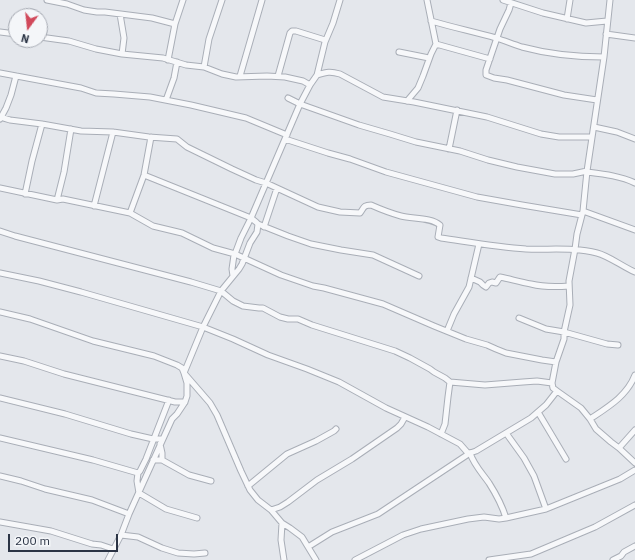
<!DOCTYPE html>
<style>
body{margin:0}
#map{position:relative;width:635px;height:560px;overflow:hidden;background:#e4e7ec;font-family:"IBM Plex Sans",sans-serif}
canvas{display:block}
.north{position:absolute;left:8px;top:8px;width:40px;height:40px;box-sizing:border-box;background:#f4f6f9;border:1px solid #a4a8b1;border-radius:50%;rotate:195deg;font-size:11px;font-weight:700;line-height:16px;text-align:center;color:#2b3445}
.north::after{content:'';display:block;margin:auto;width:14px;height:18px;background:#d1495b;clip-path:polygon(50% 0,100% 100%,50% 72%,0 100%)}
.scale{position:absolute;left:8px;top:534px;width:110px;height:18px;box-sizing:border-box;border:2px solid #2b3445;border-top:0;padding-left:5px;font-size:12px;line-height:14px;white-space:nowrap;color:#2b3445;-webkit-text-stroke:3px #f4f6f9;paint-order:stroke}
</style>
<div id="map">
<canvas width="635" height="560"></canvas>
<div class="north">N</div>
<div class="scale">200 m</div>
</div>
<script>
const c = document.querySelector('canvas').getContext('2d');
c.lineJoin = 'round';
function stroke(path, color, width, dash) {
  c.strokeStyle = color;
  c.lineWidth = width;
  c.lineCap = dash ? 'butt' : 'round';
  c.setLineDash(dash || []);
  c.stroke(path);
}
const minor = new Path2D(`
 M47,0L67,4L84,10L97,12H105L152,18L175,24
 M503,0L543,13L586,23L607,21
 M610,0L604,57L587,171L583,211L577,234L575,249L569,281L570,305L564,332V339L556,362L552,383L553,388L557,391L581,408L590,419L596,429L611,442L619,448L635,463
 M511,3L509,10L500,29L486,70V75L494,78L507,80L564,95L597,100
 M120,14L124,38L122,54
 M567,19L570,0
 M431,21C452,27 474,32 496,38C505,41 513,44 522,47C548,54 577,57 604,57
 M0,32L16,34
 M606,34L635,38
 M40,37L69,41L96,49L122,54L163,58L186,65L204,67L222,74L236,77L267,76L285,77L303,81L310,85
 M436,44L490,59
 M399,52L429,58
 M168,60L175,24L183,0
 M204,67L209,39L222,0
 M0,73L81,88L96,93L114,94L150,97L191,105L246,118L287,135
 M317,75C327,72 330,71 340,74L383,97L414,102L487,117L541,134L559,137H592
 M240,76L262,0
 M278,76L290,33L292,31H296L325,40
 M288,98L300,104L359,125L390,134L416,142L460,151L488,160L517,167L555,174H573L587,171
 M166,100L174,78L177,62
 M407,101L418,88L423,76L431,54L436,44L427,0
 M0,117L10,120L42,124L81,131L113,132L149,137L177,139L187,147L232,169L256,180L266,183L318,207L340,212L360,213C364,208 363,205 371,205C380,209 390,213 401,216C412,219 431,217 440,225L438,237L441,238C469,242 497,247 526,249C549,250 575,247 597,253C609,256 623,267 635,272
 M0,119L6,108L11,95L16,76
 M594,127L617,132L635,139
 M285,139L328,153L350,159L386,172L477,197L522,205L582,215
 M449,149L457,110
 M587,172C603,174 621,176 635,183
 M144,175L251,218L241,238L235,254
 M0,188L57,200L63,199L130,213L153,226L182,233L213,248L235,254L281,275L313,286L324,288L383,304L434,326L466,339L487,345L496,349L506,353L542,360L556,362
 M25,194L32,161L42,124
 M57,200L64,172L71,129
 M94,206L113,132
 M583,211L635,230
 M130,213L144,175L151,137
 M258,224L288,236L311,244L341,250L373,255L419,276
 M264,227L277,188
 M0,231L15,236L191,282L221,291L233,301L243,306L259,308H263L280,317L288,319H298L312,325L395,351L410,358L430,369L434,372L445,378L450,382L485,385L523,382L537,381L552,383
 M0,273L39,281L81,292L203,327L233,339L268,355L307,369L339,382L386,408L428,427L460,444L467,452L470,453L476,451L531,418L546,405L557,391
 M233,276L232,269L234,255
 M471,278L480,282L483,285L486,287L489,283L492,282L496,283L500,277C510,279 520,282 531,284C543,287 556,287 569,286
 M0,312L30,319L93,341L154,356L177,365L182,368L184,373L210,403L217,415L241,471L250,490L258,500L271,510L282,523L290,528L302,537L316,560
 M519,318L546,329L564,332L607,344L618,345
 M447,331L454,314L469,287L479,244
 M0,356L24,361L64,374L159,398L175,402H185
 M0,398L65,414L131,434L153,439H162
 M538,412L566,459
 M590,419C608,407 627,396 635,375
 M506,433L524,458L534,476L546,509
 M441,434L445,424L448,397L450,382
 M0,438L93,460L138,473L140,471L146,459L169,400
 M160,444L162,453V460
 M619,448L635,430
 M153,460H162L189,475L211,481
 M138,473L137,481L139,493L166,509L197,518
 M0,476L21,481L45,489L92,500L129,514
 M248,486L287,454L316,441L334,431L336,429
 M271,510L280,507L288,502L317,480L352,459L397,428L401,424L405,417
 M0,522L51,531L92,544L101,545L113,549
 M282,523L281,540L284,560
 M121,535L138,537L162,548L178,553L194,554L205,553
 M308,547L332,532L378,514L470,453C474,465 482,473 489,483C496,494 502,505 506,518L546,509L620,479L635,470
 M108,560L121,535L129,514L172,419L177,414L185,402L187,396V383L184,373L203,327L221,291L239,269L242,264L250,243L257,232L258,224L256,222L251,218L300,104L310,85L317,75L325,42L333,23L340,0
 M355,560L403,535L421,529L468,519L484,517L499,519L506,518
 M489,560L531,554L595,527L635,505
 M613,560L621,556L624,552L635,546`);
stroke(minor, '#a9aeb7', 7);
stroke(minor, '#f7f8fa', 5);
</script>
